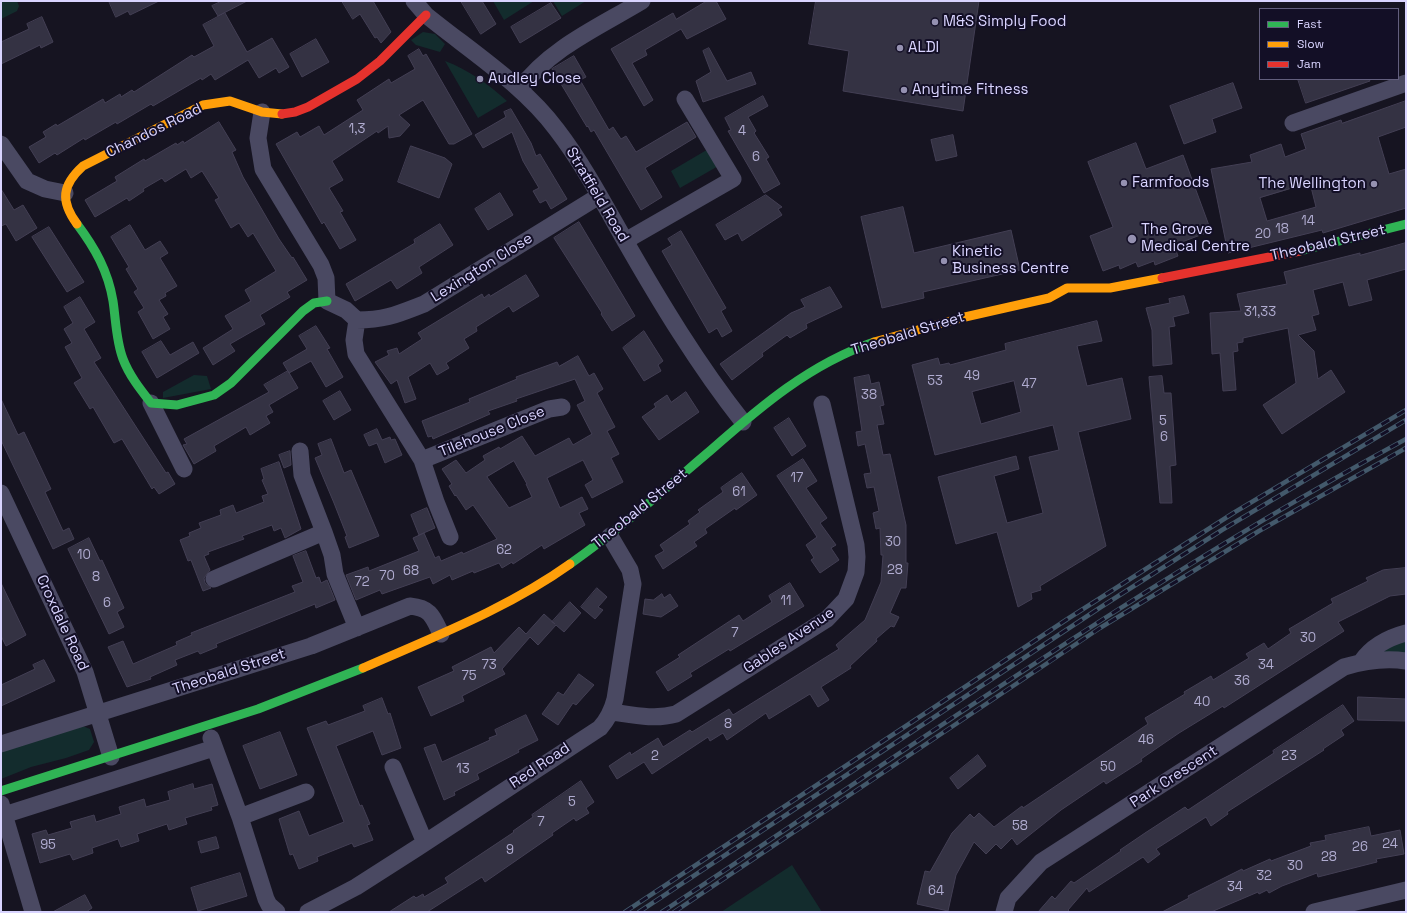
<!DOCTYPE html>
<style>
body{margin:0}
#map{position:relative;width:1407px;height:913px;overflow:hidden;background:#161421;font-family:"Space Grotesk",sans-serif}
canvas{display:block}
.frame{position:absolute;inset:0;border:2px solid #d9d4ff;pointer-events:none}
.legend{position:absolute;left:1259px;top:8px;width:140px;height:72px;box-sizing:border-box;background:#130f26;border:1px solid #625e7d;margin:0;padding:5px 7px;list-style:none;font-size:12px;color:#d9d4ff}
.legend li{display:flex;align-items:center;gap:8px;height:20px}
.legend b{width:20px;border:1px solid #625e7d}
</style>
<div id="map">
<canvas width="1407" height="913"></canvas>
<div class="frame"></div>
<ul class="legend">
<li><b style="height:5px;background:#30b455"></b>Fast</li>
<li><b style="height:5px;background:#ff9f0a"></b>Slow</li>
<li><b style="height:5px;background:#e5322d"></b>Jam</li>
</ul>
</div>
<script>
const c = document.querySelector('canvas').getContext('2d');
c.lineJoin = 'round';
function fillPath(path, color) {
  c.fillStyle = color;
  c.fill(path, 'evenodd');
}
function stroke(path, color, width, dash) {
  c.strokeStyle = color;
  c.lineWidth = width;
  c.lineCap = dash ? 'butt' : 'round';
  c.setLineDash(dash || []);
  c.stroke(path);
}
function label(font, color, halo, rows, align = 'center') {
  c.font = font + ' "Space Grotesk",sans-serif';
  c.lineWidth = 4;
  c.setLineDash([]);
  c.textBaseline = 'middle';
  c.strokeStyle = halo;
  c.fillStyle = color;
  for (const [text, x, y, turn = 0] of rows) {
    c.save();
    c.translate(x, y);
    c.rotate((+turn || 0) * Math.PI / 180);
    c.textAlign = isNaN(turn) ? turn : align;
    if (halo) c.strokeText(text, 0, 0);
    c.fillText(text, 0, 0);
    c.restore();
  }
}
fillPath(new Path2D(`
 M1,1H17L19,6L17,11L1,19Z
 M493,1H534L504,20Z
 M553,1H586L562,16Z
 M423,32L435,34L445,44L440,52L416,45L411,40Z
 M445,61C469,70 488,84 507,101L478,118Z
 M710,148L720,165L680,188L671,171Z
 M194,375L207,376L211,389L163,398V392Z
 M1406,637V656L1382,655L1383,646Z
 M78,724L90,729L94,742L89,750L66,758L31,767L1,779V748Z
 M792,865L822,912H721Z`), '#132c2d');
const building = new Path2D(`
 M109,1H159L130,15L128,11L116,17Z
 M222,1H247L218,16L212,6Z
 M342,1H373L391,32L381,43L377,37L375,38L360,14L353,19Z
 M461,1H482L496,24L481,34Z
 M707,1H716L726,19L687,39L681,29L645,50L647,55L632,63L653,100L644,106L611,49L673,13L676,19Z
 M816,1H979L963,111L843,91L849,51L809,44Z
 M551,3L561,18L520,43L511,27Z
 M225,13L247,52L272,38L289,67L279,73L276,68L259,78L248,60L215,80L211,74L202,80L201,78L153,106L151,104L117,124L116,122L85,140L84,138L57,155L55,153L39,163L29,147L46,137L43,132L56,124L57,126L103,99L105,103L120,94L121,97L132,90L134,92L192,55L194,57L214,46L203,25Z
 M42,17L53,42L41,48L40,45L1,64V42L29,29L27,24Z
 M316,39L329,62L302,77L290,54Z
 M709,48L727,81L751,72L756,84L703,102L696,81L711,72L703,51Z
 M419,49L423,56L426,54L472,134L454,144H449L423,100L399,115L410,125L400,136L389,138L388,126L378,133L377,131L332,161L343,180L329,188L343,211L340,212L356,240L340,249L324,222L322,224L276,144L297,132L300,137L319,126L324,135L363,110L357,100L389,79L391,83L415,69L408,56Z
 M574,56L586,77L580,80L609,130L613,127L621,139L626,136L636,152L687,122L696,137L645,168L662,197L641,210L594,130L591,132L588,126L587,127L552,69Z
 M1298,79H1369L1370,81L1306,103Z
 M1233,83L1242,108L1212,119L1216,132L1184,144L1170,106Z
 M763,96L768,106L748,117L756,131L754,133L769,157L766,159L780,184L764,193L728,131L731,130L725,118Z
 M1406,101V127L1378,137L1389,174L1406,169V208L1323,233L1322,230L1228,253L1211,169L1252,162L1250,155L1281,144L1285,157L1306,149L1301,134L1341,120L1342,123ZM1310,183L1316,207L1267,221L1260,198Z
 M511,109L531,143L536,156L540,154L567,199L551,209L546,200L540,203L533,191L539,188L523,161L512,132L483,148L475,135L506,117L504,112Z
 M219,122L236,150L232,152L243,177L279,239L292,258L293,257L307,280L287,292L290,297L260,315L265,324L230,344L235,351L213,365L203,348L233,329L225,316L251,301L245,290L276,271L253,233L248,237L239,223L231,228L215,200L219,198L202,171L191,178L186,169L165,182L162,178L143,189L144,191L129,201L127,198L95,217L85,200L117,181L115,177L144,159L145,161L176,143L177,145L183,141L184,143Z
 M953,135L957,156L936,161L931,140Z
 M1136,143L1146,169L1183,155L1211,231L1174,245L1178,256L1155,265L1154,261L1138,267L1136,262L1120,269L1119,265L1103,271L1090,236L1113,227L1088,162Z
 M411,146L445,158L452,164L439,198L398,182Z
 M1,189L14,210L23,205L37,228L16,241L6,224L1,226Z
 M500,193L513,215L488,230L475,209Z
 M766,195L782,207L778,209L782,215L742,241L738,233L725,240L716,225Z
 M903,207L914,253L1011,230L1020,270L923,292L924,298L882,308L861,217Z
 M579,222L635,316L612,331L601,314L602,313L554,238Z
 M440,224L453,245L419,267L422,273L397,289L391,280L355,301L346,284L415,243L414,240Z
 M130,225L145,250L160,241L168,253L160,258L177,286L165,293L166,296L159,300L168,314L163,317L170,329L153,339L138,312L144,308L134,292L138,289L126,269L129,267L111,237Z
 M49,227L84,282L67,292L32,237Z
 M681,231L726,308L721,311L732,331L722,337L717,328L709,333L662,251L672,245L668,239Z
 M1406,243V269L1367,280L1372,300L1349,306L1343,282L1313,290L1319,314L1312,316L1316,330L1298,335L1314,351L1318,379L1331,370L1345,392L1282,434L1263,405L1296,383L1288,328L1243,338V342L1237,343L1238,351L1233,352L1236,390L1223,391L1220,353L1212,354L1210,313L1241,311L1237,294L1287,284L1284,272L1360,253V255Z
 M526,275L539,296L513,312L509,306L476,327L477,331L464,339L469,348L446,363L449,368L437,375L430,363L408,377L416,399L405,403L397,380L391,384L375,362L389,355L387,351L397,348L399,354L422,339L418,333L482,294L484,298L489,294L490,296Z
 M830,287L842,307L806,324L807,328L790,338L787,335L762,353L763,356L732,380L720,364L791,313L805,307L801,300Z
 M1184,296L1189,313L1173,317L1175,326L1169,327L1172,364L1153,366L1152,330L1146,308L1170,303L1169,299Z
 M80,297L95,322L84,329L101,358L94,362L166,473L168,472L175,484L159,494L154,487L152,489L122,439L114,443L93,407L90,409L74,383L82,378L65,347L72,343L64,329L73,323L64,307Z
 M1097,321L1102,341L1077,346L1087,386L1122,378L1131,419L1078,432L1106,546L1040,586L1041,590L1031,593L1032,599L1018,607L997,532L956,544L938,477L1016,456L1019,469L994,476L1007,523L1043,513L1029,457L1059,450L1053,425L935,455L912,365L938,358L940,365L949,363L950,365L1006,350L1005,344ZM1014,381L1021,412L981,424L972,392Z
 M316,326L330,348L327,349L343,377L326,387L311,361L289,373L283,363L307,349L299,336Z
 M644,331L663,361L658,365L661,371L644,381L623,348Z
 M161,341L170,355L193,342L199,353L157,378L142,352Z
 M578,356L589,376L594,373L603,389L597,393L615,427L607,431L619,454L611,458L623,482L592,498L585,485L593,480L583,460L547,478L560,508L582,497L588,509L579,513L585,525L544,549L542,545L513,564L512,562L502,568L499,563L474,573L473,571L452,580L450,575L433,584L430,577L382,594L380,590L356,600L346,575L368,567L369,571L419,551L413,538L424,533L435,558L439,556L441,561L462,552L463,554L497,539L473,505L466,510L456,495L455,496L449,486L452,484L442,469L456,460L466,473L485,460L483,456L499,447L500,449L522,436L535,456L569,438L573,445L592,434L577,405L585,401L575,379L516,399L517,401L488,411L490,414L433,439L432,436L428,437L422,421L470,402L469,399L517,379L516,377L557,362L559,366ZM514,461L527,484H526L532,497L509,508L487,477Z
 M288,371L298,388L269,405L273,412L266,416L270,423L250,435L246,427L214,446L216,451L194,464L183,445L187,444L184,439L269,392L264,385Z
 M869,375L871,384L879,382L884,405L880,406L884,424L877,425L883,455L890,454L906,525V563H908L906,588H901L890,613L899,617L894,627L891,626L876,639L877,641L850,666L851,668L821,687L829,700L818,707L810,694L769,719L766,713L727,740L723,733L710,741L708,737L652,774L644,762L617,779L609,766L630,752L631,755L658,738L663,747L690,730L692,732L729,709L733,715L839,649L836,645L865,620L881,582L883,555H881L880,528L876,529L873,513L879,511L874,487L867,488L864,474L871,473L865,444L858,446L856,432L862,431L854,378Z
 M1162,376L1164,393H1171L1176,465L1170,466L1172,503H1160L1149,377Z
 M340,391L351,410L334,420L323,401Z
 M686,392L699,412L659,440L642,417L656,407L654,404L667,395L671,402Z
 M1,399L18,435L24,432L51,489L45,492L63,531L69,528L74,539L53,549L1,440Z
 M789,418L806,446L792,456L774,428Z
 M377,429L382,440L390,437L391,440L395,439L402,455L385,463L377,443L369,446L364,435Z
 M331,439L344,473L351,470L379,536L349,548L345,537L347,536L334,503L315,458L322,455L318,444Z
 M290,451L291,465L284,468L279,455Z
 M803,459L817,481L806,488L827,518L820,523L836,545L831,548L839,560L820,573L811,560L814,558L806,545L817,537L777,476Z
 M279,462L301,529L285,538L281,528L274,531L272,525L242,536L244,539L208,552L209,554L204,556L210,570L204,578L205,583L211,588L203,591L191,560L188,561L180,540L190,536L189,533L201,528L199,523L221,515L220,510L233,505L236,513L264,502L262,496L268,494L262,480L264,479L261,469Z
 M742,473L757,495L736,510L735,508L705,529L707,533L694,542L697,546L663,569L655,556L664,551L660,545L690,524L688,521L700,512L698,510L723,492L721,488Z
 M427,508L435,528L419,535L411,515Z
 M89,538L100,561L102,560L124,608L117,612L124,627L109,634L68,549Z
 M306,551L316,578L319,577L321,583L327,580L335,600L316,608L315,604L263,625L216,644L217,647L200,654L198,651L175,660L177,665L150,677L151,679L127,687L108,647L123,641L133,664L177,645L176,642L192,635L191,633L295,592L292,586L303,582L293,556Z
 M1406,568V594L1390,596L1338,622L1344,631L1224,708L1223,706L1179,733L1141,759L1142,761L1106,784L1104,781L1061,810L1017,845L1012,838L1001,849L996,844L986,854L974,842L956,875L948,911L917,904L925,871L930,872L952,833L970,814L974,818L979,813L994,827L1022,806L1023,808L1148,724L1145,718L1185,694L1184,692L1211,676L1213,680L1249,658L1246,654L1264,643L1268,649L1291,633L1289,629L1333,603L1331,599L1368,581L1366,578L1383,570Z
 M1,583L26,635L6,646L1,636Z
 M790,583L804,606L730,651L729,649L690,673L692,676L668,691L656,672L680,657L678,655L739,615L743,621L772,602L769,596Z
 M597,588L607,597L598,607L603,610L595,619L581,607Z
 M662,594L664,598L670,594L678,606L661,617L643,614L645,599L653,600Z
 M570,602L581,613L564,632L556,625L538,645L530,637L502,669L505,674L462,696L464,701L431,716L418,687L454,671L452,667L491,647L494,653L519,627L526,634L544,614L555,624L552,622Z
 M44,660L55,681L1,706V685L35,669L33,665Z
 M579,674L594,685L576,705L573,703L558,725L542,714L558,692L563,695Z
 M1358,697L1406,699V721L1358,720Z
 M382,698L388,714L390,713L401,748L382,755L373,731L336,746L360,806L362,805L370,824L367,825L373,840L354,847L352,843L317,857L318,861L299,869L293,854L290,855L279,819L299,811L309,836L344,822L307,728L326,721L328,725L365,711L363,706Z
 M1343,705L1354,721L1341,730L1344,735L1323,749L1324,750L1227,812L1228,814L1211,826L1206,817L1156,849L1160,854L1148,863L1143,857L1089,892L1087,888L1068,910L1070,912H1038L1052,896L1055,899L1071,881L1074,883L1121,851L1120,850L1145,833L1185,807L1188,810L1274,753L1273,751Z
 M526,715L538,740L518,750L519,752L477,774L479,779L454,792L455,795L444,800L424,748L435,744L442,762L490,740L489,738L497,735L495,730Z
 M280,732L297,775L260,789L243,746Z
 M978,755L986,766L958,789L950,778Z
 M581,781L594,802L586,808L589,813L576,821L574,818L552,833L553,835L485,882L482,877L427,912H389L414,896L416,898L423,894L424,897L448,883L445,878L514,832L513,831L533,817L532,815Z
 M193,784L194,789L212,784L218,805L211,807L212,810L185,818L187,824L169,830L167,824L137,834L139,841L121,847L118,839L92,848L93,853L73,860L70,854L40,863L32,834L46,830L48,835L72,828L70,822L94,815L96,822L121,814L119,807L144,799L146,807L170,800L168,792Z
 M1369,827L1371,836L1400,830L1404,854L1376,859L1377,862L1318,877L1317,873L1282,886L1269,893L1267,890L1259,894L1258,892L1211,912H1162L1189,898L1188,896L1242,869L1243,871L1270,859L1271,861L1311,846L1310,843L1326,840L1325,836Z
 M216,837L219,848L201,853L198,842Z
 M240,873L247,896L198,911L191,888Z
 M85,895L92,908L86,912H53Z`);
fillPath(building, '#343243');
stroke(building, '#433f54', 1);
stroke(new Path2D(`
 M414,1L426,15C469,50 524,85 557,130C583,164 603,202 624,239C660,302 698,365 743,422
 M520,89C550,48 599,27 642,1
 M262,112L258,138L263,169L321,265L326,278L327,301L346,310L357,320L354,340L356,354L422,460L436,502L450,537
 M1293,123L1406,83
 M1,144L27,181L45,189L65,193
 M625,241L733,179L685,99
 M357,320C386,320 398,314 424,304L599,196
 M151,403L184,469
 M300,451L302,475L324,532
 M422,460L549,409L562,407
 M1,493L85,672L111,757
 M214,579L324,532L332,555L335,574L357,628
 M1361,662C1372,646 1387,638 1406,633
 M612,712C633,715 655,720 676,714L827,619L846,599L856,572L857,557L856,545L822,404
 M211,738L240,817L266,899L269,905L277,912
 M1,744L311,646L410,606C431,608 433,617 441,634
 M393,767L425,843
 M1,804L33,912
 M4,815L214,748
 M240,817L306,792
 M308,912L356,887L417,848L600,728C608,719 612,711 615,699L633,584L630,570L610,536
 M1004,912L1008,898L1041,862L1344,667C1364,661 1385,658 1406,661
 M1314,912L1406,890`), '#4a4962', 17);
stroke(new Path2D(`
 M77,224C95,248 108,271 113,301C116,321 116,341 123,359C129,375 140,389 151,403L177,405L214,395L231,383L303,311L314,303L327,301
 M1300,251L1406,224
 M570,564C620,529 665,489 711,450C761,406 810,364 874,342
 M1,791L258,709L363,668`), '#30b455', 9);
stroke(new Path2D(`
 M77,224C60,201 62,185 83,166L203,105L230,101L262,112L282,114
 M874,342L965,317L1049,298L1067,288H1110L1162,278
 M363,668C433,637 507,609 570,564`), '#ff9f0a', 9);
stroke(new Path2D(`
 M282,114L295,112L308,107L357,79L380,61L426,15
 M1162,278L1300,251`), '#e5322d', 9);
const rail = new Path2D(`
 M625,912L1069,618L1235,512L1406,410
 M639,912L1101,607L1222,530L1406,420
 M662,912C907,750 1147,579 1406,439
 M674,912L1100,628L1259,531L1406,448`);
stroke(rail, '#43596b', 4.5);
stroke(rail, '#130f26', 3, [9]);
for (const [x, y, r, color] of [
 [935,22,4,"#9591b1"],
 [900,48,4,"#9591b1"],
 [480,79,4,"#9591b1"],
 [904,90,4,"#9591b1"],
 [1124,183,4,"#9591b1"],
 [1374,184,4,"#9591b1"],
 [1132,239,5,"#9591b1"],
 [944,261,4,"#9591b1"]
]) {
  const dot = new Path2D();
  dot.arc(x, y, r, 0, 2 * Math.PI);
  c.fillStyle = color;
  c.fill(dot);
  stroke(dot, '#130f26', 1.5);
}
label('13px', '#b0acd0', null, [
 ["1,3",357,129],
 ["4",742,131],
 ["6",756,157],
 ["14",1308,221],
 ["18",1282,229],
 ["20",1263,234],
 ["31,33",1260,312],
 ["49",972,376],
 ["53",935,381],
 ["47",1029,384],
 ["38",869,395],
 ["5",1163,421],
 ["6",1164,437],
 ["17",797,478],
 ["61",739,492],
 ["30",893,542],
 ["62",504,550],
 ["10",84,555],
 ["28",895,570],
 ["68",411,571],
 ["70",387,576],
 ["8",96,577],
 ["72",362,582],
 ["11",786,601],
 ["6",107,603],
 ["7",735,633],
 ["30",1308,638],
 ["73",489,665],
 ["34",1266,665],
 ["75",469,676],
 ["36",1242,681],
 ["40",1202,702],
 ["8",728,724],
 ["46",1146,740],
 ["2",655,756],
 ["23",1289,756],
 ["50",1108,767],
 ["13",463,769],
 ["5",572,802],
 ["7",541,822],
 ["58",1020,826],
 ["24",1390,844],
 ["95",48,845],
 ["26",1360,847],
 ["9",510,850],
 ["28",1329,857],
 ["30",1295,866],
 ["32",1264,876],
 ["34",1235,887],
 ["64",936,891]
]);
label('15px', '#d9d4ff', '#130f26', [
 ["M&S Simply Food",943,22],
 ["ALDI",908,48],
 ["Audley Close",488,79],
 ["Anytime Fitness",912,90],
 ["Farmfoods",1132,183],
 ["The Wellington",1366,184,"right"],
 ["The Grove",1141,230],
 ["Medical Centre",1141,247],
 ["Kinetic",952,252],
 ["Business Centre",952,269]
], 'left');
label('15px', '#d9d4ff', '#130f26', [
 ["Chandos Road",154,131,-26],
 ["Stratfield Road",597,195,59],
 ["Theobald Street",1328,243,-13],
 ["Lexington Close",482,268,-32],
 ["Theobald Street",908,334,-17],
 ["Tilehouse Close",492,432,-22],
 ["Theobald Street",640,509,-39],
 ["Croxdale Road",62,623,65],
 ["Gables Avenue",789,641,-34],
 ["Theobald Street",229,672,-18],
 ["Red Road",540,766,-34],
 ["Park Crescent",1174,777,-33]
]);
</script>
